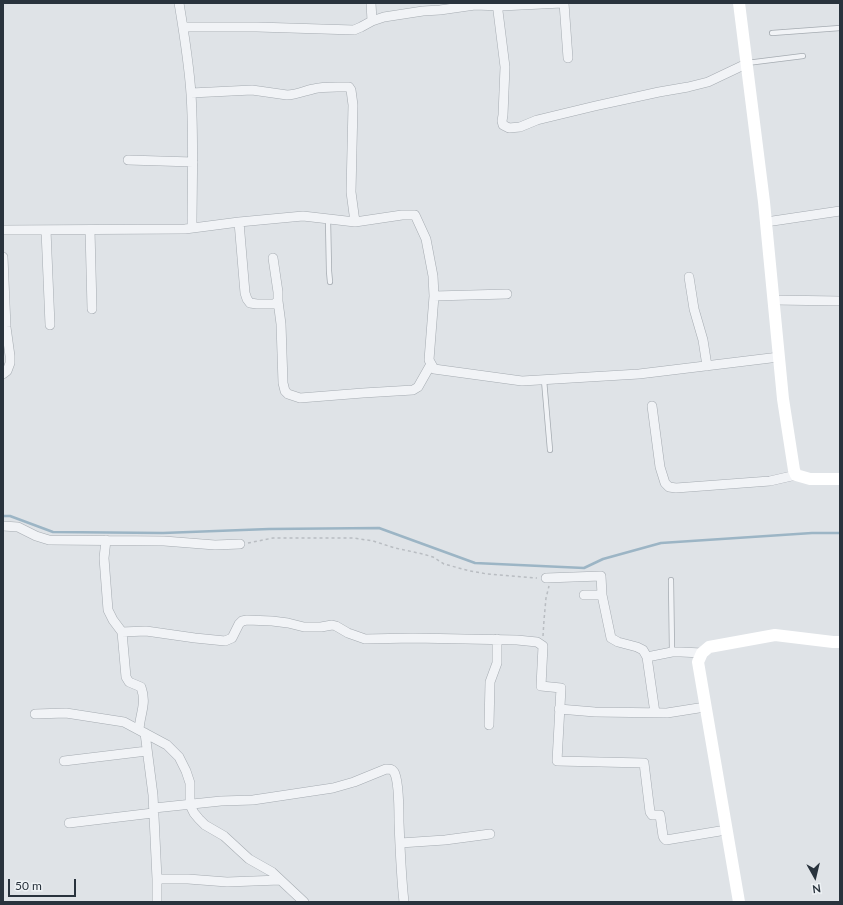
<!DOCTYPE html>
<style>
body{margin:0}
#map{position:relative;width:843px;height:905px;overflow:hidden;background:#dfe3e7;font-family:Lato,sans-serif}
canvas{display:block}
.frame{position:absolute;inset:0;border:4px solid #29333d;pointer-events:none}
.north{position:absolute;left:795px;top:857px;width:40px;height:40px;-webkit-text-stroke:3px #eef2f5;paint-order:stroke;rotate:172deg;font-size:11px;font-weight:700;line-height:16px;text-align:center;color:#29333d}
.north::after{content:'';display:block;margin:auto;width:14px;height:18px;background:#29333d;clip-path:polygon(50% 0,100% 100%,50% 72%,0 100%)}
.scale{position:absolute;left:8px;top:879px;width:68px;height:18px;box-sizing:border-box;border:2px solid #29333d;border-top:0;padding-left:5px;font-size:12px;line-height:14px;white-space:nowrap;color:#29333d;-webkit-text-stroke:3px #eef2f5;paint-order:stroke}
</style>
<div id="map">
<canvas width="843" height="905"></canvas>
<div class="frame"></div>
<div class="north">N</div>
<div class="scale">50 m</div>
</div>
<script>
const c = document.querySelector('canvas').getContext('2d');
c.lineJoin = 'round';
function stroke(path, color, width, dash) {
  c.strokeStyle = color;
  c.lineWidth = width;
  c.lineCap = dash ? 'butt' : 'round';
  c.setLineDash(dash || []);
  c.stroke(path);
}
stroke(new Path2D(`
 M3,516H10L53,532L163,533L269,529L379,528L475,563L584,568L603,559L661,543L812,533H840`), '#9cb5c5', 2.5);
const lane = new Path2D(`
 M772,33L840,28
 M747,63L803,56
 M328,219L329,271L330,282
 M544,380L550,450
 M671,580L672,652`);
const street = new Path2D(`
 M179,3C184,33 189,63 191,94C194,139 192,184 192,228
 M371,3L372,21
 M497,3L505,67L503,115L502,121L503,125L509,128L520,127L537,120L595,106L659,92L688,87L708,82L746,64
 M564,3L568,58
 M183,27H257L354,30L361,27L372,21L384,17L423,11L440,10L475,5L501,6L562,3
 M191,93L252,90L287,95C296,95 304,91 313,89C324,86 337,87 349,87L351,90L353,105L351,192L355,222
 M128,160L193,162
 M239,222L245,293L247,299L250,303L257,304H274L278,301V292L273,258
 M766,222L840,211
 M3,230L185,229L239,222L303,216L355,222L402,215H415L426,239L433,276L434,296L429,360L434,369L522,381L639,374L779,357
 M46,230L50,325
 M90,230L92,309
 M3,257L6,327L10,356V363L7,371L3,374
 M689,277L694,309L703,340L707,366
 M434,296L507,294
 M774,300L840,301
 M278,301L281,324L283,383L285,391L288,394L300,398L363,393L413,390L418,387L431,364
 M652,406L660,467L665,483L669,487L676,488L770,481L796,475
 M3,526L18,527L36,536L49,540L164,541L215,545L240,544
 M106,540L104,558L108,610L113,620L122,632L126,677L129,682L141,687C147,704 140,713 139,730
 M546,578L601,576L602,595
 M584,595H602L611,638L618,642L637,647L643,650L647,657L655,713
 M122,632L146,631L195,638L225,641L232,638L239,624L242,621L247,620L272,621L288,623L304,627H321L332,625L336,626L348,633L365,639L413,638L517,640L537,642L543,646L541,686L561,688L557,761L644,763L650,812L652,815H660L663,836L664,838L666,840L726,830
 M647,657L672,652H681L702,653
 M559,709L595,712L667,713L705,707
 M35,714L66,713L124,722L167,745L179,757L186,771L190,783V805L194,813L199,819L205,825L224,836L249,859L272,872L304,902
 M489,725L490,682L497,663V639
 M145,733L153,795L157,879V902
 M64,761L147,751
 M154,808L221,801L253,800L333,788L354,782L386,769C390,769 392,769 394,772C399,780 399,811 399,822C400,848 401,875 404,902
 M69,823L153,813
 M400,843L445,840L490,834
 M157,879H188L227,882L280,880`);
stroke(lane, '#a5abb1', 6);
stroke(street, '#a5abb1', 10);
stroke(new Path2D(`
 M248,543L273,538H354L373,541L395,548L423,554L433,557L444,564L470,571L487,574L537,578
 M543,636L544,620L546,598L549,586`), '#b9bdc2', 1.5, [3, 3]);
stroke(lane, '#f1f3f6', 4.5);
stroke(street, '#f1f3f6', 9);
stroke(new Path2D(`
 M739,3L764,202L783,399L794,470L796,475L810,479H840
 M739,902L698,662L702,653L709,647L775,635L833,642H840`), '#fff', 12);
</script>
